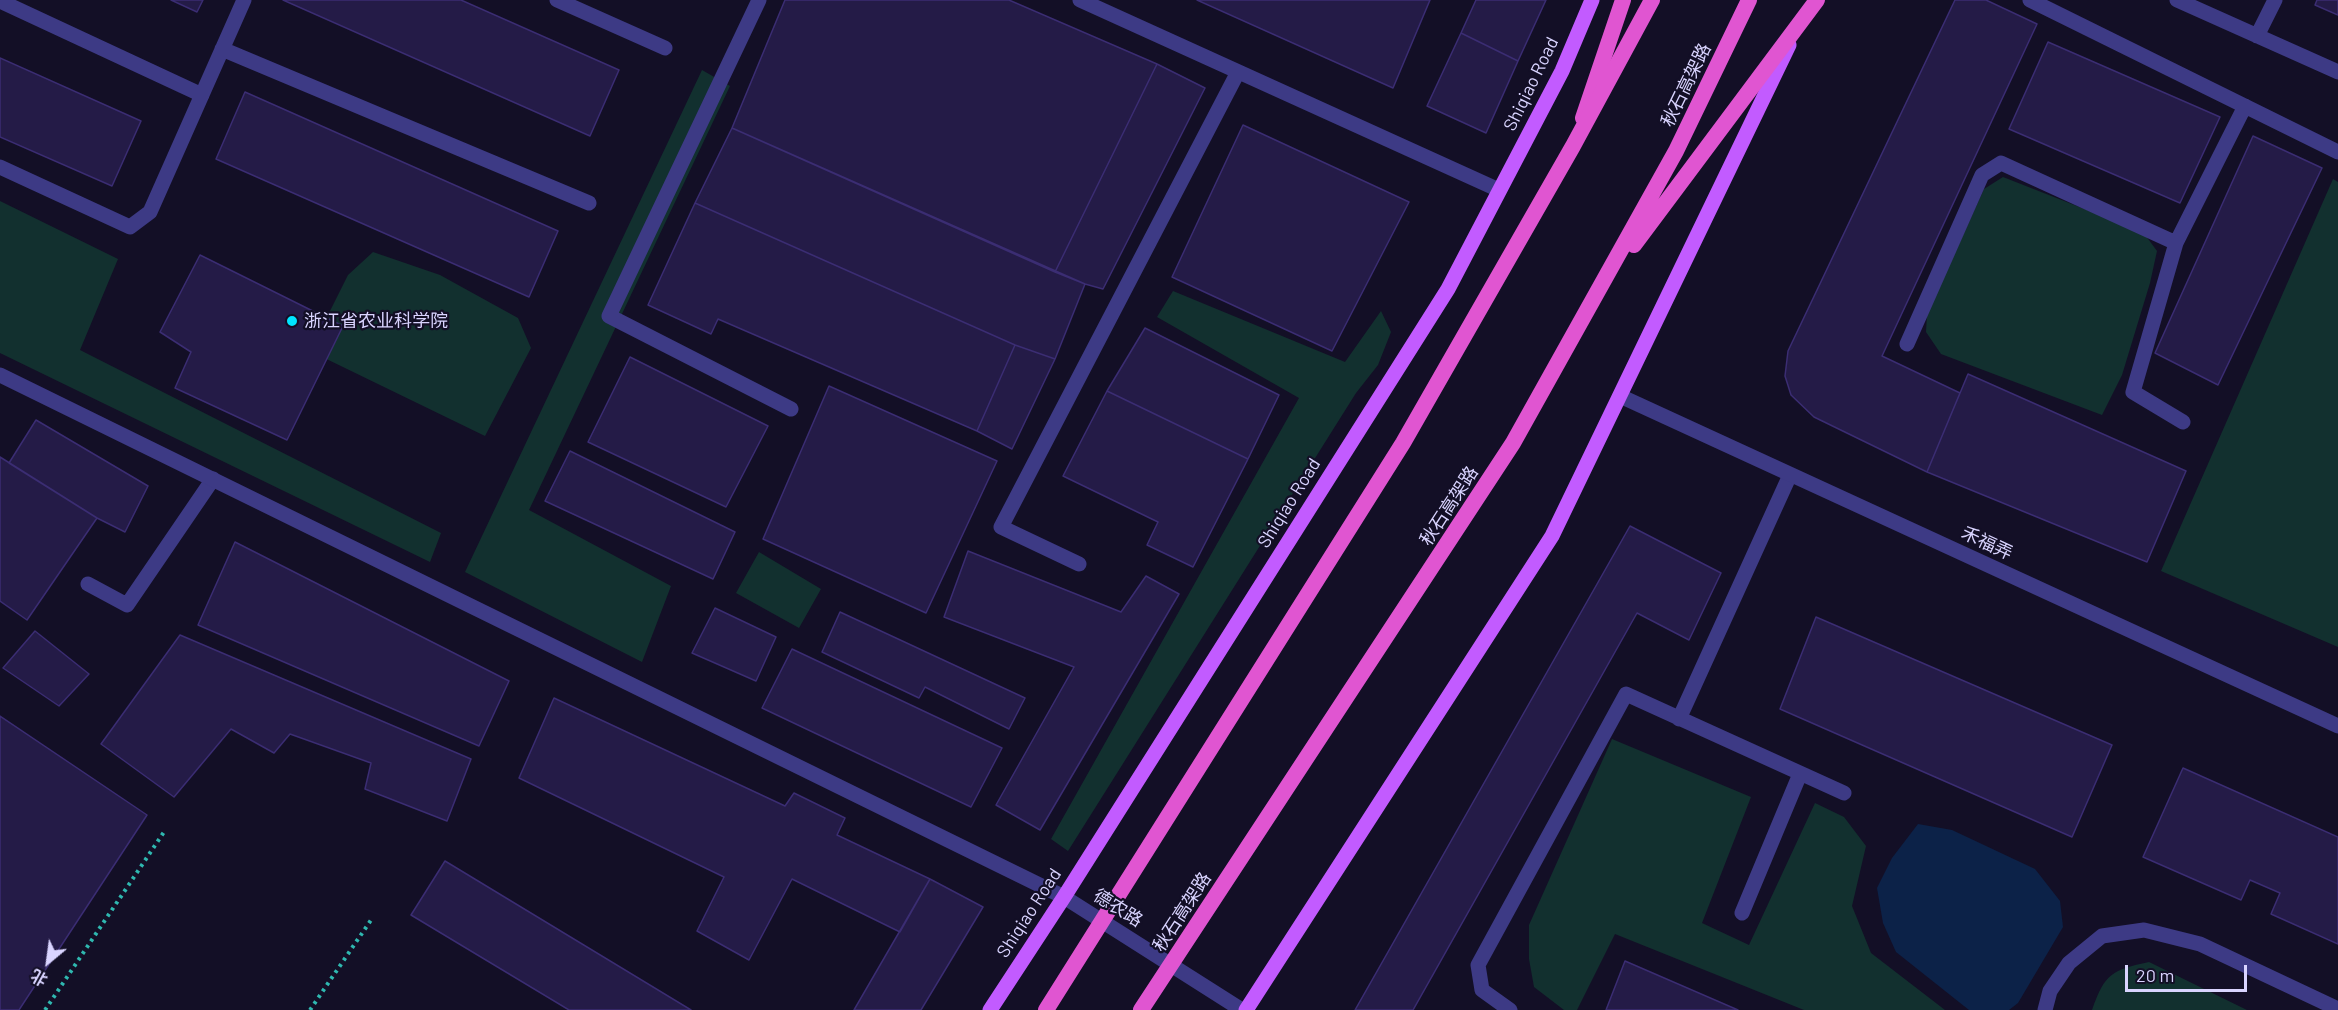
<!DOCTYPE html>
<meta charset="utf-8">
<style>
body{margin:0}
#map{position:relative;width:2338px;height:1010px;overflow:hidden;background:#130f26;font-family:Barlow,"Noto Sans SC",sans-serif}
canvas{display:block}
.north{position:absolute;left:18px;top:932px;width:60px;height:60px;-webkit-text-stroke:4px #130f26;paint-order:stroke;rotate:209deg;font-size:16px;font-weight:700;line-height:24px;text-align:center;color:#d9d4ff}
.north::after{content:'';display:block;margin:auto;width:21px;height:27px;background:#d9d4ff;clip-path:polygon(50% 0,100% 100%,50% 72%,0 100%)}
.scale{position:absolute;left:2125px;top:965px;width:122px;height:27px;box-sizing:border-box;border:3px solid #d9d4ff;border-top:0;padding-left:8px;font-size:18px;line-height:21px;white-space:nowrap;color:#d9d4ff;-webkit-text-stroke:4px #130f26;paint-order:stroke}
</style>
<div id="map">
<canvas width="2338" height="1010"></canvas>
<div class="north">北</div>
<div class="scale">20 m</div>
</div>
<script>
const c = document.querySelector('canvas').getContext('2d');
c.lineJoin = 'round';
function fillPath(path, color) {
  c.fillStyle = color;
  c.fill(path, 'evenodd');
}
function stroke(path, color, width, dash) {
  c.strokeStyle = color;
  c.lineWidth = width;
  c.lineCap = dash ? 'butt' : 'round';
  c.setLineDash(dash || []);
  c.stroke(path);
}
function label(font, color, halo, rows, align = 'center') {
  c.font = font + ' Barlow,"Noto Sans SC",sans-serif';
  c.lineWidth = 4.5;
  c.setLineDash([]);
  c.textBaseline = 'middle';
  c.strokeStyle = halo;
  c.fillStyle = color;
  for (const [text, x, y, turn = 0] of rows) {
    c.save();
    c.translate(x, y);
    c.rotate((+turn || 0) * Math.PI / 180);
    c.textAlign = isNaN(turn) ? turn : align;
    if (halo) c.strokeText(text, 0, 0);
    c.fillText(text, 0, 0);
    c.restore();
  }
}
fillPath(new Path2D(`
 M702,70L730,86L529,510L671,586L642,662L465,572Z
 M2003,177L2143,232L2157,251L2150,283L2122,375L2102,415L1941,354L1926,332L1927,314L1984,189Z
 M2333,179L2338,182V647L2161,571Z
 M0,201L118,259L80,350L441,533L430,562L0,353Z
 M373,252L440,275L518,318L531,348L485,436L310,351L348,275Z
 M1173,291L1345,362L1381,311L1391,332L1378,365L1356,393L1068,851L1051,839L1299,398L1157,317Z
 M759,552L821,589L799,628L736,593Z
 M1612,739L1751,797L1702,923L1749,945L1815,803L1844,817L1866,846L1852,906L1871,953L1945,1010H1804L1615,934L1577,1010H1564L1534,987L1529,959V925Z
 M2149,962L2247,1010H2092C2105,973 2112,970 2149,962Z`), '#12302f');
fillPath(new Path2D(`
 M1918,824L1952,830L2035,869L2060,901L2063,927L2018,1003L2009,1010H1969L1896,952L1883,923L1877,888L1892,858Z`), '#0c2248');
const building = new Path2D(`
 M171,0H203L197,12Z
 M283,0H461L619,70L590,136Z
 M785,0H1009L1157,64L1055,272L732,128Z
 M1197,0H1430L1393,88Z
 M1476,0H1546L1518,61L1461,33Z
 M1955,0H1986L2037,24L1882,356L1960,393L1927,472L1814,417L1791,395L1785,376L1788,351Z
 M2317,0H2338V15L2315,5Z
 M1461,33L1518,61L1486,133L1427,106Z
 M2048,42L2220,117L2180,203L2009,129Z
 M0,58L141,121L112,186L0,137Z
 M1157,64L1205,88L1103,289L1085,284L1055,272Z
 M245,92L558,231L529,297L216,159Z
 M1243,125L1409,202L1332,351L1172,277Z
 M732,128L1085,284L1055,359L1015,345L695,203Z
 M2253,136L2322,168L2218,385L2155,353Z
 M695,203L1015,345L977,431L718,319L711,334L648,305Z
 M200,255L343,326L287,440L175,388L191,352L160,332Z
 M1145,328L1279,395L1248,459L1107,391Z
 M1015,345L1055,359L1012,449L977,431Z
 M630,357L768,426L726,507L588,442Z
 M1968,374L2186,471L2147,562L1927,472Z
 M829,386L997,461L926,613L763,539Z
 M1107,391L1248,459L1193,567L1147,545L1158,522L1063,476Z
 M36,420L148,486L125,532L97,518L9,463Z
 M570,451L735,532L713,579L545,501Z
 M0,457L97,518L27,620L0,601Z
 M1630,526L1721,573L1689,640L1637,613L1413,1010H1355Z
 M235,542L509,681L479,746L198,625Z
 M968,551L1121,612L1146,576L1179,594L1040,830L996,805L1074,667L944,617Z
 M715,608L776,637L756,681L692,653Z
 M840,612L1025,698L1009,729L925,687L919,698L822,652Z
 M1816,617L2112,745L2072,837L1780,709Z
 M35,631L89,674L59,706L3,668Z
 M180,635L471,759L447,821L365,789L371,763L290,734L274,753L231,729L174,797L101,744Z
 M792,649L1002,748L971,807L762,708Z
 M554,698L785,806L794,793L845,818L837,835L930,879L900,932L792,879L749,960L697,931L724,877L519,778Z
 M0,716L147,815L19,1010H0Z
 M2183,768L2338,837V944L2271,914L2280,893L2250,880L2241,900L2143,857Z
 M445,861L691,1010H569L411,915Z
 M930,879L983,907L921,1010H854Z
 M1625,961L1738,1010H1606Z`);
fillPath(building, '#241b47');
stroke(building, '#3b2d73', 1.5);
stroke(new Path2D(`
 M45,1010L164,832
 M310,1010L371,920`), '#2fb8b0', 4, [3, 4.5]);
stroke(new Path2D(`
 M557,0L665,48
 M759,0L609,316L791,409
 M1080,0L1499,190
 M2030,0L2338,152
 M2177,0L2338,72
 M0,1L202,95
 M2257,36L2275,0
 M222,49L589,203
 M0,167L130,227L150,212L244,0
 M1907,344L1982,175L2001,163L2176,243
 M2183,422L2133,392L2176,243L2245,106
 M1079,564L1001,527L1238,72
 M88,584L127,605L213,479
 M1679,719L1790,475
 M1742,913L1800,774
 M1510,1010L1482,990L1478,965L1626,694L1844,793
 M2045,1010L2050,991L2069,963L2102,936L2144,930L2200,944L2338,1009`), '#3d3a85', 15);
stroke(new Path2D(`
 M0,375L1064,897L1242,1010`), '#3d3a85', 15);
stroke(new Path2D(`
 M1620,396L2338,726`), '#3d3a85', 15);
stroke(new Path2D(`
 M990,1010L1064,897L1448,289L1562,71L1592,0
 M1246,1010L1552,536L1789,45`), '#c25bff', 15);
stroke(new Path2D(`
 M1583,118L1623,0`), '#e055d1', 16);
stroke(new Path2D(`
 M1634,245L1817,0
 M1046,1010L1403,443L1573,146L1652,0
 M1141,1010L1513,443L1676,151L1749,0`), '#e055d1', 16);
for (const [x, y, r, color] of [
 [292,321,6,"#00e5ff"]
]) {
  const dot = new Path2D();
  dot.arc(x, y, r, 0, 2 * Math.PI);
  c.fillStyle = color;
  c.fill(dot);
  stroke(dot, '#130f26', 2);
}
label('18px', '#d9d4ff', '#130f26', [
 ["Shiqiao Road",1531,84,-64],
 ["秋石高架路",1686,85,-64],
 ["Shiqiao Road",1289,503,-58],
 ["秋石高架路",1449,506,-57],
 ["禾福弄",1987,543,25],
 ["德农路",1118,908,32],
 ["秋石高架路",1182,912,-57],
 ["Shiqiao Road",1029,913,-57]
]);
label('18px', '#d9d4ff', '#130f26', [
 ["浙江省农业科学院",304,321]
], 'left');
</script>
